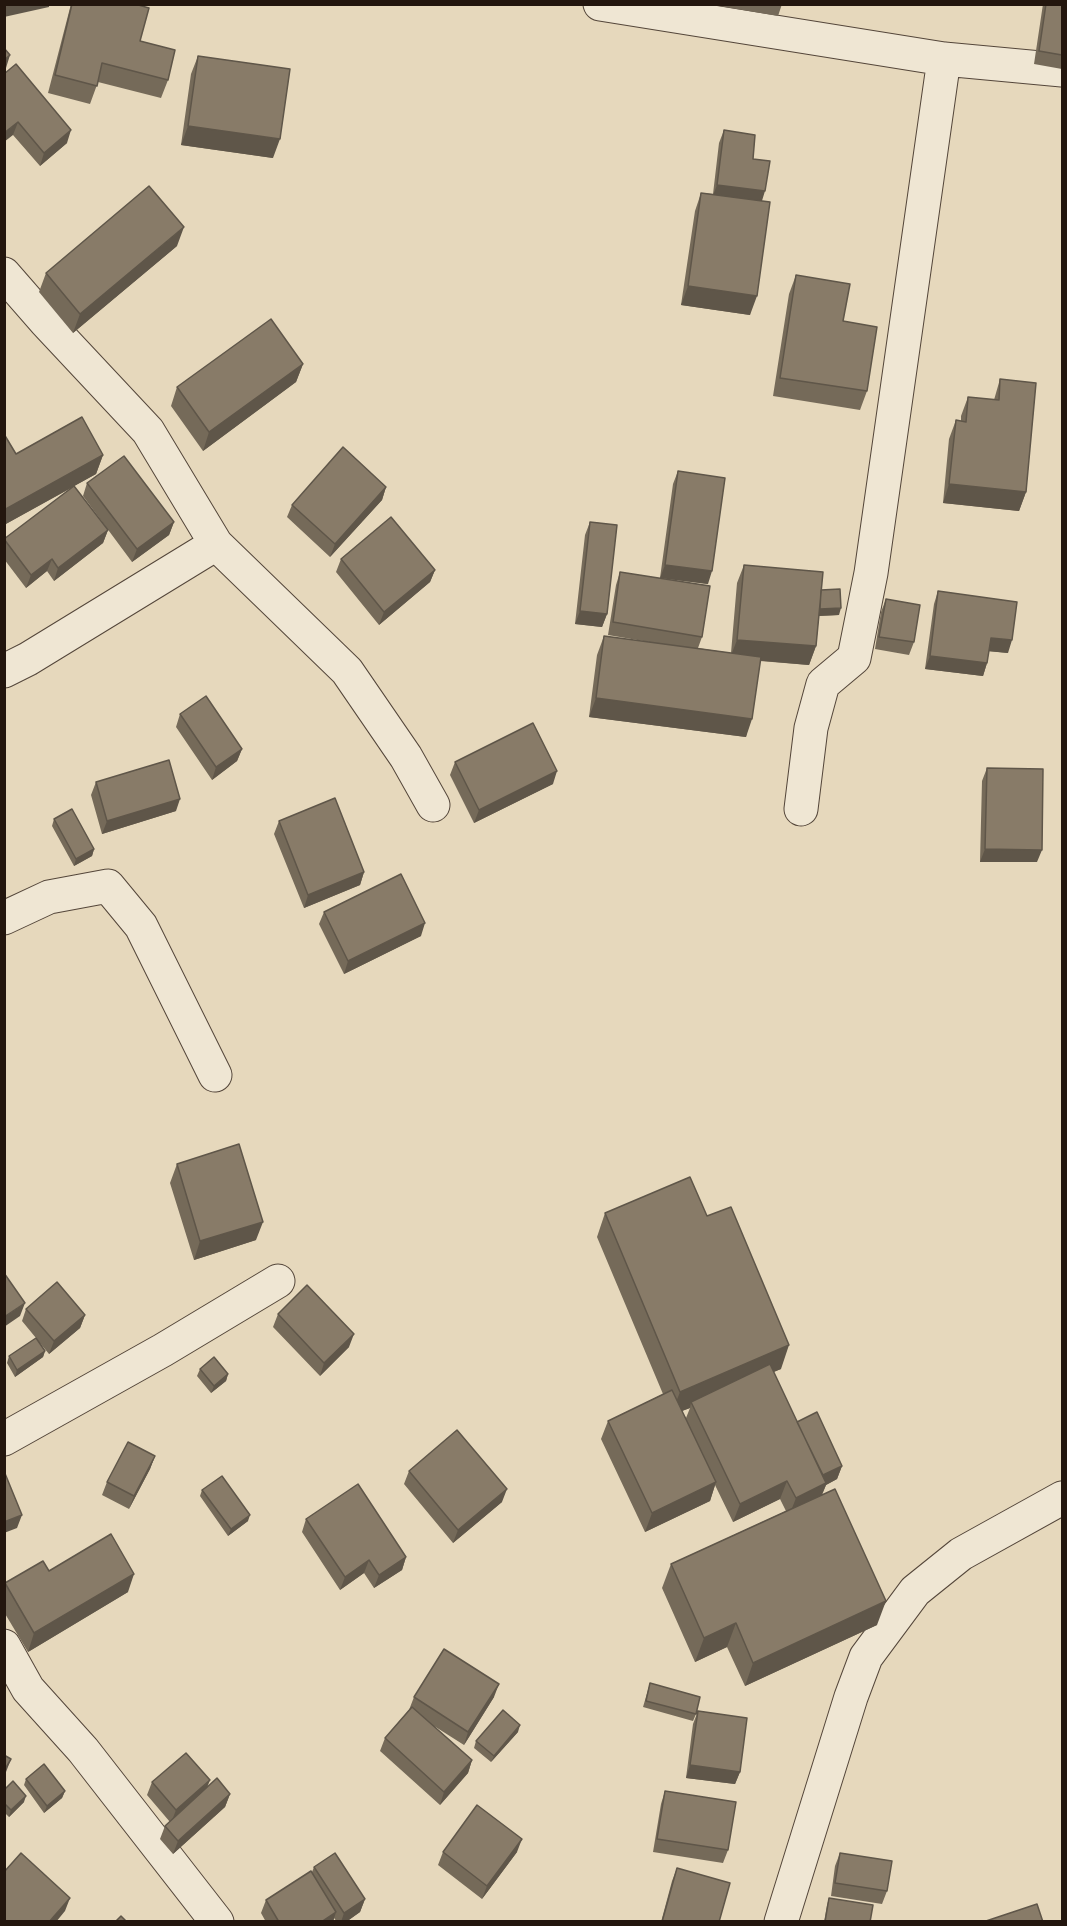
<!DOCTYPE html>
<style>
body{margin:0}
#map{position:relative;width:1067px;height:1926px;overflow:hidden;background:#e6d8bc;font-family:"Old Standard TT",serif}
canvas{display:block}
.frame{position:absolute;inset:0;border:6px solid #23160e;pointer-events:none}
</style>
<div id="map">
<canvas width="1067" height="1926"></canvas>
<div class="frame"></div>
</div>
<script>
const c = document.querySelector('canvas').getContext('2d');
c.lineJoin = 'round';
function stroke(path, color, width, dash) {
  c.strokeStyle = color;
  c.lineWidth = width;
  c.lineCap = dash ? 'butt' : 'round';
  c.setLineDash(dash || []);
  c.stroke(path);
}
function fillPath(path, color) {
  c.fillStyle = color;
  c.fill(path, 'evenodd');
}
const minor = new Path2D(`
 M600,4L944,59L1062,70
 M4,274L45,321L148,431L216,544L347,671L406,757L433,805
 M4,671L28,659L216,544
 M801,809L811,728L823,684L854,658L871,573L944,59
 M4,918L49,897L108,886L141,926L215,1075
 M4,1439L163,1350L278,1281
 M4,1646L28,1689L83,1750L217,1922
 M781,1922L851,1697L866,1657L915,1591L961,1554L1062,1498`);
stroke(minor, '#54463a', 35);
stroke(minor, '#efe6d3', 33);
fillPath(new Path2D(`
 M71,4H135L140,41L168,80L161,98L98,82L90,104L48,93Z
 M719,4H782L778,16L719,6Z
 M1043,4H1062V69L1034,64Z
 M198,56L273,158L181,145L191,74Z
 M4,74L67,143L40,166L13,135Z
 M724,130L753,159L762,201L750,315L681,305L695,211L701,193L713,194L719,143Z
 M177,246L73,333L39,292L46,273Z
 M796,275L843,321L867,391L860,410L773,396L789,294Z
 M303,364L296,382L203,451L171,406L177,387Z
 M1000,379L1026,492L1019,511L943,503L949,439L956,420L961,421V416L968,397L994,400Z
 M4,434L16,454L103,455L96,474L74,486L108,530L103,543L54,581L47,571L26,588L4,559V539L73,487L4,525Z
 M678,471L708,584L660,578L673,484Z
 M87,483L174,522L169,535L132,562L83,496Z
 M386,487L382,500L330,557L287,517L292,505Z
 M590,522L607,614L602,627L575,624L585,535Z
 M341,559L435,570L430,582L379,625L336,572Z
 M744,565L821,590L839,615L819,616L816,646L809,665L760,661L746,737L589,717L597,655L604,636L655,643L608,635L616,585L620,572L702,637L698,648L731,653L737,583Z
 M938,591L1008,653L989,651L987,663L983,676L925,669L934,604Z
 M886,599L914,642L909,655L875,649L881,612Z
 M180,714L242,749L237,761L212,780L176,727Z
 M455,762L553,784L474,823L450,775Z
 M987,768L1037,862H980L982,781Z
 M96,782L176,811L102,834L91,795Z
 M54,819L94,849L92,856L74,866L52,826Z
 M279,821L364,872L360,885L304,908L274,834Z
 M324,912L421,936L344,974L319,924Z
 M177,1164L256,1240L194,1260L170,1183Z
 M605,1213L707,1216L781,1369L773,1372L797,1422L842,1466L837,1479L826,1485L822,1495L877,1625L745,1686L727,1647L695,1662L662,1588L671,1564L786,1511L780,1499L733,1522L715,1485L710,1501L645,1532L601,1439L608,1421L663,1394L597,1237ZM690,1408L686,1418L682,1411Z
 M26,1309L85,1315L80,1328L49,1354L40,1343L45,1351L43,1357L15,1377L7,1363L9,1356L36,1338L22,1321Z
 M278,1314L349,1347L320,1376L273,1327Z
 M200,1369L228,1374L226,1381L211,1393L197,1376Z
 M155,1456L150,1469L129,1509L102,1495L107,1482Z
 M409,1471L502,1502L453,1543L404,1484Z
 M202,1490L248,1521L228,1536L200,1496Z
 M306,1519L406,1557L402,1570L374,1588L364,1573L340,1590L302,1532Z
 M49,1571L128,1592L28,1652L4,1612V1586L5,1583Z
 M650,1683L696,1714L693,1721L643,1707Z
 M414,1697H494L464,1745L434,1726L472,1760L468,1773L440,1805L380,1751L385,1738L409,1710Z
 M698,1711L740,1772L735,1784L686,1778L693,1724Z
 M518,1732L491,1762L474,1748L476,1741Z
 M26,1779L65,1791L62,1798L44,1813L24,1785Z
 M152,1782L207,1787L230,1794L225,1807L173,1854L160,1839L165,1826L170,1822L147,1795Z
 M4,1790L24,1802L9,1817L4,1812Z
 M665,1791L728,1850L723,1863L653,1852L661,1804Z
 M443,1852H517L482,1899L438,1865Z
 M840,1853L887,1891L882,1904L831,1896L835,1866Z
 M314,1867L365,1899L360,1912L346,1922H337L334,1918L333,1922H266L261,1913L266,1900L312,1872Z
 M677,1868L719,1922H661L672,1881Z
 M829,1898L870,1922H824L827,1905Z`), '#756a59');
fillPath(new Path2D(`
 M9,4H49V7L4,17V6Z
 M10,55L6,68L4,69V60Z
 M18,122L13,135L4,142V133Z
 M188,126L280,139L273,158L181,145Z
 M71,130L67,143L40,166L44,153Z
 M717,185L765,191L761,204L712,198Z
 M184,227L177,246L73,333L80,314Z
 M688,286L757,296L750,315L681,305Z
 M303,364L296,382L203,451L209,432Z
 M103,455L96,474L4,525V510Z
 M949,484L1026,492L1019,511L943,503Z
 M386,487L382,500L330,557L335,544Z
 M174,522L169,535L132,562L137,549Z
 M108,530L103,543L54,581L58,568Z
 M52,559L47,571L26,588L31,575Z
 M665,565L712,571L708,584L660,578Z
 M435,570L430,582L379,625L384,612Z
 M841,608L839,615L817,616L820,609Z
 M580,611L607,614L602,627L575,624Z
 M991,638L1012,640L1008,653L986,651Z
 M737,640L816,646L809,665L730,658Z
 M930,656L987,663L983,676L925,669Z
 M596,698L752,719L746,737L589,717Z
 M242,749L237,761L212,780L216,767Z
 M557,771L553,784L474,823L479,810Z
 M180,799L176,811L102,834L107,821Z
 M94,849L92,856L74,866L76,859Z
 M985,849L1042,850L1037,862H980Z
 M364,872L360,885L304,908L308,895Z
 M425,923L421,936L344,974L348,961Z
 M263,1222L256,1240L194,1260L200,1241Z
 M25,1303L20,1316L4,1327V1317Z
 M85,1315L80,1328L49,1354L54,1341Z
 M354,1334L349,1347L320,1376L324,1363Z
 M789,1345L781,1369L693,1406L691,1402L690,1408L671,1415L680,1392Z
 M45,1351L43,1357L15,1377L17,1370Z
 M228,1374L226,1381L211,1393L214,1386Z
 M155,1456L150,1469L129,1509L134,1496Z
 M842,1466L837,1479L826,1485L819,1501L789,1516L796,1498L822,1476Z
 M787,1481L780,1499L733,1522L740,1504Z
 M716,1482L710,1501L645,1532L652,1513Z
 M507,1489L502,1502L453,1543L458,1530Z
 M22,1515L17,1528L4,1533V1522Z
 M250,1515L248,1521L228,1536L231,1529Z
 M406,1557L402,1570L374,1588L379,1575Z
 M369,1560L364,1573L340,1590L345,1577Z
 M134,1574L128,1592L28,1652L34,1633Z
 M886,1601L877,1625L745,1686L753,1663Z
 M736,1623L727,1647L695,1662L704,1638Z
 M499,1684L494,1697L464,1745L468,1732Z
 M520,1725L518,1732L491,1762L494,1756Z
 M11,1759L6,1772L4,1775V1771Z
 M472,1760L468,1773L440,1805L444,1792Z
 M690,1765L740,1772L735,1784L686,1778Z
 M210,1780L205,1793L171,1823L176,1810Z
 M65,1791L62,1798L44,1813L47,1806Z
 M230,1794L225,1807L173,1854L178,1841Z
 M26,1796L24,1802L9,1817L11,1810Z
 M522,1839L517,1852L482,1899L487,1886Z
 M70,1898L65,1911L56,1922H49Z
 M365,1899L360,1912L346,1922H341L344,1913Z
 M336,1912L333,1922H321Z`), '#5f5649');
const building = new Path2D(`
 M72,4H135L149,8L140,41L175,50L168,80L102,63L97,86L55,75Z
 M1046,4H1062V55L1039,51Z
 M4,48L10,55L4,60Z
 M198,56L290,69L280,139L188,126Z
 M16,64L71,130L44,153L18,122L4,133V74Z
 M724,130L755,135L753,159L770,161L765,191L717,185Z
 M149,186L184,227L80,314L46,273Z
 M701,193L770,202L757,296L688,286Z
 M796,275L850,284L843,321L877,327L867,391L780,378Z
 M271,319L303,364L209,432L177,387Z
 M1000,379L1036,383L1026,492L949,484L956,420L966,422L968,397L999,400Z
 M82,417L103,455L4,510V434L16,454Z
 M343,447L386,487L335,544L292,505Z
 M124,456L174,522L137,549L87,483Z
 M678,471L725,478L712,571L665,565Z
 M74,486L108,530L58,568L52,559L31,575L4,539Z
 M391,517L435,570L384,612L341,559Z
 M590,522L617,525L607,614L580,611Z
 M744,565L823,572L816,646L737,640Z
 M620,572L710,586L702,637L613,622Z
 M840,589L841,608L820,609L821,590Z
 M938,591L1017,602L1012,640L991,638L987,663L930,656Z
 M886,599L920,605L914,642L879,637Z
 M604,636L761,657L752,719L596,698Z
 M206,696L242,749L216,767L180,714Z
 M533,723L557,771L479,810L455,762Z
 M169,760L180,799L107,821L96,782Z
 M987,768L1043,769L1042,850L985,849Z
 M335,798L364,872L308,895L279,821Z
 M72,809L94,849L76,859L54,819Z
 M401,874L425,923L348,961L324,912Z
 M239,1144L263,1222L200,1241L177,1164Z
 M690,1177L707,1216L731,1207L789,1345L680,1392L605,1213Z
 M4,1273L25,1303L4,1317Z
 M57,1282L85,1315L54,1341L26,1309Z
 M307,1285L354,1334L324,1363L278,1314Z
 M36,1338L45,1351L17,1370L9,1356Z
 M214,1357L228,1374L214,1386L200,1369Z
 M770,1364L826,1483L796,1498L787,1481L740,1504L691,1402Z
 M672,1390L716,1482L652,1513L608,1421Z
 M817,1412L842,1466L823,1475L797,1422Z
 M457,1430L507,1489L458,1530L409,1471Z
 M128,1442L155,1456L134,1496L107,1482Z
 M4,1471L22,1515L4,1522Z
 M222,1476L250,1515L231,1529L202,1490Z
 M358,1484L406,1557L379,1575L369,1560L345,1577L306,1519Z
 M835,1489L886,1601L753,1663L736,1623L704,1638L671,1564Z
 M111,1534L134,1574L34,1633L5,1583L43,1561L49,1571Z
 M444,1649L499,1684L468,1732L414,1697Z
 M650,1683L700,1697L696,1714L646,1701Z
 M412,1707L472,1760L444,1792L385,1738Z
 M503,1710L520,1725L494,1756L476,1741Z
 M698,1711L747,1718L740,1772L690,1765Z
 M186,1753L210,1780L176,1810L152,1782Z
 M4,1755L11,1759L4,1771Z
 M44,1764L65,1791L47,1806L26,1779Z
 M217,1778L230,1794L178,1841L165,1826Z
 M13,1781L26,1796L11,1810L4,1803V1790Z
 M665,1791L736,1802L728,1850L657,1839Z
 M477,1805L522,1839L487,1886L443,1852Z
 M21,1853L70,1898L49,1922H4V1872Z
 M335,1853L365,1899L344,1913L314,1867Z
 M840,1853L892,1861L887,1891L835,1883Z
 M677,1868L730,1883L719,1922H662Z
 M311,1871L336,1912L321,1922H279L266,1900Z
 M829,1898L873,1905L870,1922H825Z
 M1037,1904L1043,1922H983Z
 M121,1916L127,1922H115Z`);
fillPath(building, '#887b68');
stroke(building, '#5f5649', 1.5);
</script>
